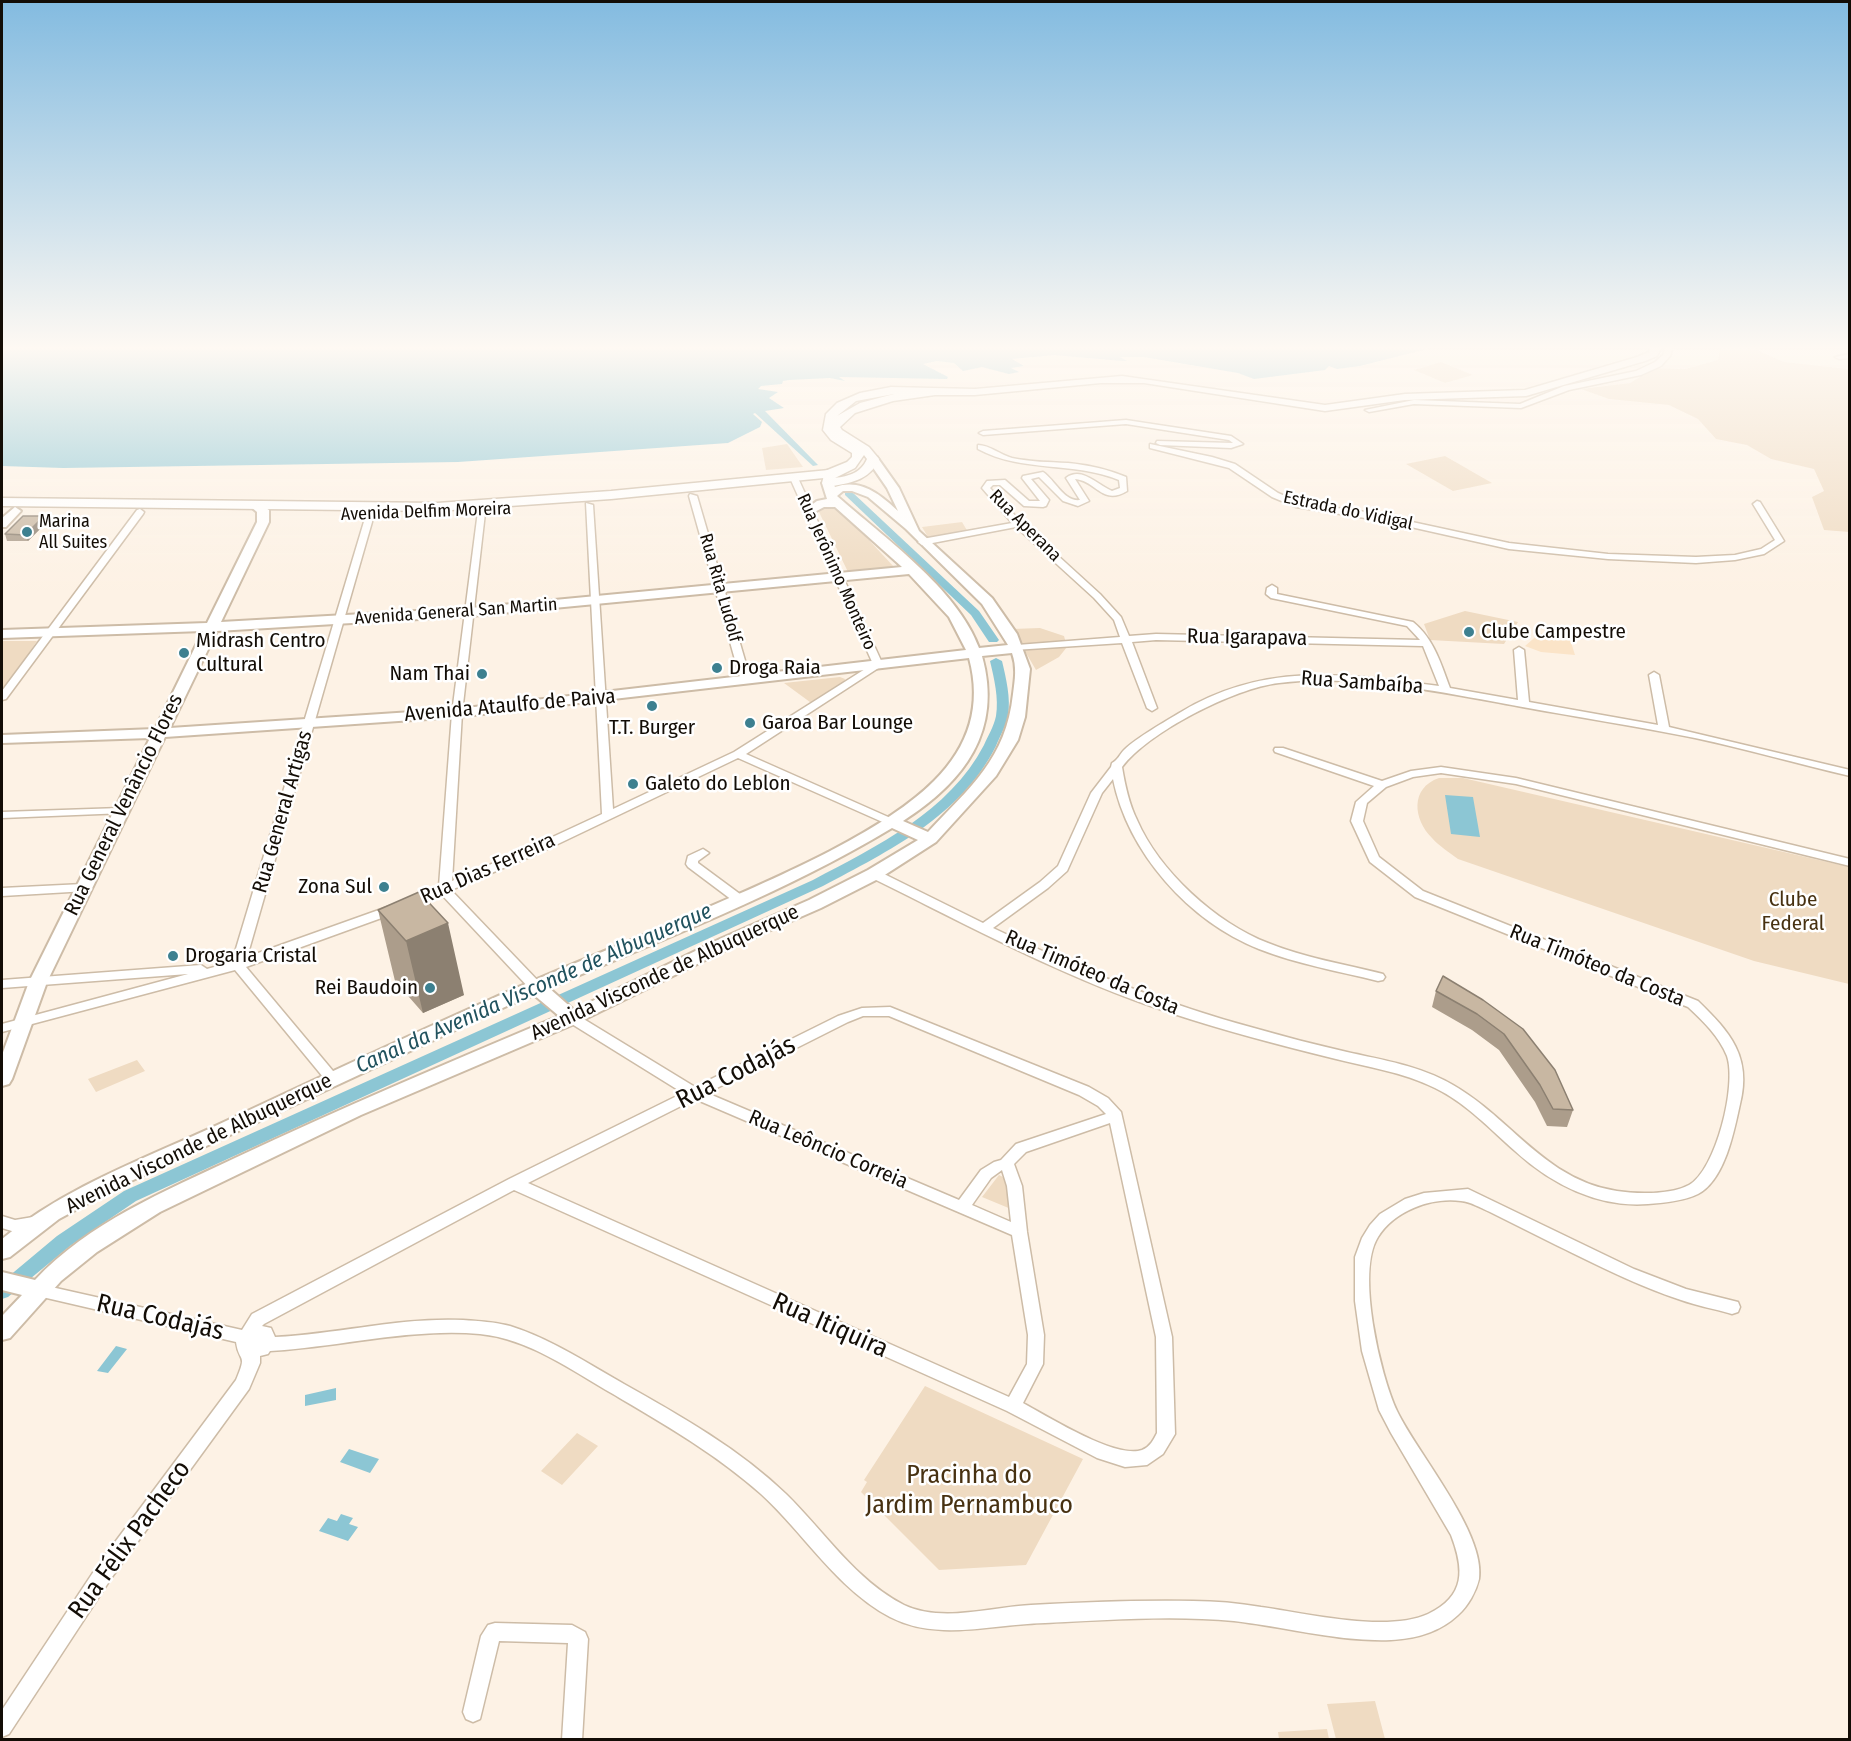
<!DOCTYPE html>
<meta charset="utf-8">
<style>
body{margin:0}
#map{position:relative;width:1851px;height:1741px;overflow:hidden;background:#fdf2e5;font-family:"Fira Sans Condensed",sans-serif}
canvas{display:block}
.frame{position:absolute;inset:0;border:3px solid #130d06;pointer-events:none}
</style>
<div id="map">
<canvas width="1851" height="1741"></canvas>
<div class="frame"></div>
</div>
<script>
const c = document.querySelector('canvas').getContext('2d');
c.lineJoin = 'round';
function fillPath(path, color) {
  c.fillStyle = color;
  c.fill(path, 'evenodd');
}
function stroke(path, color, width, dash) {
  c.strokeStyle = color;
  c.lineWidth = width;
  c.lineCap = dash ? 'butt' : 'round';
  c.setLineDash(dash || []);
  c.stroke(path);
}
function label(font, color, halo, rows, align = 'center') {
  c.font = font + ' "Fira Sans Condensed",sans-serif';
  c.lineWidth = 5;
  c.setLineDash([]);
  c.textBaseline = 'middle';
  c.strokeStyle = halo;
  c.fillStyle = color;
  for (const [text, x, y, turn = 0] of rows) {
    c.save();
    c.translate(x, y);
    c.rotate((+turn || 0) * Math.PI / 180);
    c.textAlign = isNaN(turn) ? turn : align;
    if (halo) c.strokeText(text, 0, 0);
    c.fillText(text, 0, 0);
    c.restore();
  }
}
fillPath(new Path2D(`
 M1540,633L1570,639L1575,655L1541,652L1525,646Z`), '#fbe4c8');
fillPath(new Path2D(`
 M1721,346H1763L1758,351L1784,362L1849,369V532L1824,530L1812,497L1824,491L1814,469L1771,459L1747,445L1716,439L1698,419L1669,405L1609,399L1581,389L1630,383L1655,368L1685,369L1718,360Z
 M1441,362L1473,375L1445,383L1414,370Z
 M787,444L803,467L766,470L762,448Z
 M1445,456L1492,483L1453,491L1406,464Z
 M831,505L838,507L895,568L848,572L818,510Z
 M962,522L968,532L928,537L922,527Z
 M1465,611L1518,622L1504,644L1430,640L1424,624Z
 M1040,628L1064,636L1067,647L1059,657L1036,670L1012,629Z
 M2,641H37L2,693Z
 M840,677L845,679L844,683L814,705L784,683Z
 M1439,778H1463L1849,867V984L1754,961L1458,859C1449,852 1439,846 1432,838C1413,819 1410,788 1439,778Z
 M137,1060L145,1071L96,1092L88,1079Z
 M999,1175L1005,1178L1011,1209L982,1197Z
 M925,1386L1083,1459L1026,1565L939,1570L861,1492L867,1482L864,1480Z
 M577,1433L598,1446L562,1485L541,1471Z
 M1375,1701L1385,1739H1336L1327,1704Z
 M1327,1729L1329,1739H1279L1278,1732Z`), '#efdbc2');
fillPath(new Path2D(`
 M2,346H1438L1360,366L1337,369L1329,366L1325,370L1254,379L1238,373L1144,357H1120L1127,361H1122L1054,355L1012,359L1024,366L1011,368L1019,372L1009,374L982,367L963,371L954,363L937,361L923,364L948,377L947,379L839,377L845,381L830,378L789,380L783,381L782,384L761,386L758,389L778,392L769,398L784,408L765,411L818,465L813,466L755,413L753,414L762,422L760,427L728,443L458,462L63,468L2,466Z
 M1445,795L1473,797L1480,837L1451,834Z
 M116,1346L127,1349L108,1373L97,1371Z
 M336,1388V1400L305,1406V1395Z
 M349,1449L379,1459L370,1473L340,1462Z
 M341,1514L353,1518L349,1524L358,1527L348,1541L319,1531L328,1518L337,1521Z`), '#8cc6d4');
fillPath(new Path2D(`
 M845,491H851L979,611L999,640L997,642H989L971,615L845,495Z
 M996,658L1002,661C1006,678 1011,698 1008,716C1006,726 1000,736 996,746C961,816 889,851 823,886L136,1201L70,1246L8,1297L2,1299V1282L57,1236L124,1191L813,880C877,846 949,812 984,745C988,736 994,726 996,716C999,698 994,678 990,661Z`), '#8cc6d4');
const street = new Path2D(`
 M1666,346H1673L1670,356L1661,366L1641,375L1569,390L1521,408L1414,404L1369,412L1365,410L1414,400L1520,404L1564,386L1636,371L1655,362L1663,355Z
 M1850,354V358L1839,359L1835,357Z
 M1126,420L1231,436L1243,444L1231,448L1160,445L1156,443L1157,441L1233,443L1229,440L1126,424L983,435L979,433L983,431Z
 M1150,444L1212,457L1235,464L1278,493L1301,503L1366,512L1509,543L1608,554L1696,557L1735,555L1761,549L1775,540L1753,504L1757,501L1760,502L1784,541L1764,554L1735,560L1696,563L1608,559L1509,549L1384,521L1296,507L1272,497L1229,468L1150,448Z
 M978,445C989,445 1001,455 1012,458C1030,462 1049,462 1068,463C1088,465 1107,469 1126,477L1127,491C1102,506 1097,481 1075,479L1089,501L1078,506L1063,501L1039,477L1031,479L1049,500L1046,506L1043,507L1024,506L1000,485H993L990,488L1021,522L1100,594L1121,617L1129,636L1156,634L1420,640L1407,626L1271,598L1266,594L1267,588L1272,585L1277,588V594L1413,622C1434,639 1441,664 1450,688L1518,700L1514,650L1519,647L1524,650L1529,702L1658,725L1649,675L1654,672L1659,675L1669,727L1850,770V776C1798,764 1747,749 1695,738C1636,726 1576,717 1517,706C1439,692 1358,674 1279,683C1234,688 1149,732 1122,767C1125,785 1129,804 1137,820C1159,871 1216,923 1268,943C1305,958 1344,964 1383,974L1385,977L1383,980L1378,981C1338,971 1297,964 1259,949C1189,921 1128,853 1113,779L1102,793L1067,871L1048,888L993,928C1078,969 1162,1003 1254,1028C1285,1037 1316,1045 1347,1052C1383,1060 1421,1066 1453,1085C1512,1119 1545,1180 1617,1191C1636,1194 1671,1195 1689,1185C1716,1170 1737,1085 1727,1056C1719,1036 1703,1021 1688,1007L1415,897L1370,862L1351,821L1356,802L1374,786L1275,752L1274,750L1275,748H1283L1382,781L1411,771L1441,767L1516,778L1850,859V866L1516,784L1441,773L1413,777L1386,787L1367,803L1363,821L1379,857L1423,891L1698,1001C1730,1032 1752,1057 1740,1104C1734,1131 1725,1180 1698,1194C1683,1201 1664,1203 1648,1204C1598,1208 1551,1184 1515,1151C1490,1129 1466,1103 1435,1088C1403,1072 1367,1067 1332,1058C1279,1045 1226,1031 1174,1014C1068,980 970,926 870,877L868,874L870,871H878L983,923L1040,882L1058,866L1091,793L1111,767L1112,763C1118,760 1120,754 1124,750C1136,738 1166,721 1181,712C1266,661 1347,674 1439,686L1423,646L1156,640L1132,642L1157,708L1152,711L1147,708L1122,643L1014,650V646L1017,645L1120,637L1114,620L1094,598L1016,527L922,545L918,542L922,539L1012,523L982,488L987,481L1005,480L1029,501H1040L1022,478L1023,476L1043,472C1055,480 1064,502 1080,500L1066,478C1082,466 1097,485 1112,491L1120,488L1119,480C1073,461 1022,473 978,449Z
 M791,476L798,478L883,665L746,754L895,820L897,822L895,824H887L738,758L539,853L451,890L541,984L543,987L536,991L531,990L441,894L414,906H406L404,903L406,900L439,886L452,713L478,511L485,513L462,713L452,881L531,847L602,814L586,503L593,505L613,809L734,752L873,664L790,478Z
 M690,494L697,496L751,681L750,683H742L741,681L689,496Z
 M140,509L144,512L143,514L6,699L2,700V691L137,510Z
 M370,512L374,515L247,957L390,906H398L400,909L398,912L246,967L338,1077L340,1080L338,1083H328L235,970L2,1032V1024L188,974L2,988V980L201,965L207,969L232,962L366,515Z
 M121,808L127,811L125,813L2,818V812Z
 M703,849L709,853L698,861V863L744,897L746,900L744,903H736L688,867L686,864L688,856Z
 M83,884L89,888L87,891L2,896V888Z
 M890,1007L1089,1087L1108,1098L1121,1112L1172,1337L1175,1434L1163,1454L1147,1465L1125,1467L1097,1458L1007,1411L514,1190L264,1324L262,1326L271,1328L275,1337C338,1334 399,1317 463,1320C479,1321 495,1322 510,1326C551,1339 587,1363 624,1384C681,1416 739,1449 786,1494C824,1531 856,1581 904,1605C942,1623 991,1607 1031,1605C1085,1602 1139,1600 1193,1601C1216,1601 1238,1603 1261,1607C1305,1613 1386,1633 1428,1614C1466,1596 1464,1569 1451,1535L1391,1433L1379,1410L1362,1351L1355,1301V1257L1362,1238L1370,1225L1380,1214L1405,1199L1424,1193L1468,1189L1634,1269L1686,1289L1738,1302L1740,1307L1738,1312L1732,1314C1715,1309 1698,1306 1681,1300C1638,1286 1597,1265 1556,1245C1534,1234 1512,1223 1490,1212C1481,1208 1471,1202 1461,1201C1431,1197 1394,1211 1378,1237C1356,1272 1380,1374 1397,1411C1417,1453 1486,1533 1479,1579C1476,1592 1468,1606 1458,1615C1440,1632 1415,1639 1391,1640C1338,1642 1286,1627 1234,1621C1172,1615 1107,1620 1045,1623C993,1624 938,1642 890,1617C837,1589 804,1533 761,1494C716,1454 664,1424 613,1394C571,1370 529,1339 480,1334C409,1328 341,1347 270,1351L268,1354L260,1356V1363L249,1389L112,1577L9,1734L2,1737V1710L98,1565L236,1380C248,1352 239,1364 236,1342L38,1296L32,1295L30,1290L32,1285L38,1284L242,1330L252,1314L509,1179L683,1093L567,1021L565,1018L567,1015H577L695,1087L838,1016L862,1008ZM863,1016H889L1079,1095L1098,1106L1106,1114L1016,1144L1001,1160L994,1162L981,1170L959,1200L707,1093L848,1022ZM695,1099L1012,1235L1028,1335L1027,1364L1009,1397L528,1183ZM1110,1123L1156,1337L1157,1433C1154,1439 1150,1447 1142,1450C1115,1459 1049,1417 1023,1403L1043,1364L1044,1335L1027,1232L1022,1186L1014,1164L1026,1152ZM1002,1170L1007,1186L1011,1222L972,1205L991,1178Z
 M2,1216L15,1220L33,1217L38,1219L41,1223L38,1227L15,1232L2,1228Z
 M495,1623L572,1625L585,1632L588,1639L582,1740H562L568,1643L499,1641L480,1719L473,1722L466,1719L463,1712L481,1636L488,1625Z`);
const secondary = new Path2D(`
 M873,456L877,457L899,488L919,531L992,598L1017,634L1030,669L1025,717L1018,740L996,776L936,842L880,878L821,908L732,947L579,1022L361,1115L160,1212L97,1252L61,1281L10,1338L2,1340V1316L22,1295L2,1290V1272L35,1280C88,1223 165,1191 235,1158C341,1108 450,1062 559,1016L534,995L507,1006L116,1188L59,1219L10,1257L2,1259V1239C68,1185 149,1157 226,1121C314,1080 401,1039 489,1000C554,971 620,945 686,917C759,885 878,837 934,781C969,746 982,706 969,658L457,717L165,737L47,982L12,1079L9,1084L2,1086V1055L29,982L150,738L2,743V735L155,729L203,631L2,638V630L207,623L257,522V512L250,506L256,502L269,510V522L221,622L470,608L902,567L835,507H824L809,515L803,511L817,501L827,499L822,483L828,480L832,481L835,487C860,478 880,494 898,511L887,488L867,459ZM843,491H852L868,497L906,529L982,604L1008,645L979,648C957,588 883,537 837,496ZM909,574L949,617L966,650L457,709L170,728L217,631L470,616ZM1012,653C1017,667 1015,679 1013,694C1006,759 970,787 928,832L903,821C964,782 1003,731 982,656ZM892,828L918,840L868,870L809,900L720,939L574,1010L549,988C664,939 784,893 892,828Z
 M15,507L21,511L6,527H2V518Z`);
const primary = new Path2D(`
 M1651,346H1662L1657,356L1645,361L1526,396L1405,400L1325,411L1144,383H1101L975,395H935L893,401L855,413L840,427L842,430L869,447L879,459C870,481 849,483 828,487L822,483L825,471L847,462L852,457V453L831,440L823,430L826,414L837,403L860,393L891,387L975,389L1122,376L1325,405L1405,394L1525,390L1637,357L1649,352ZM894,394L860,403L837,416L856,401ZM864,455L867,459C861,473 849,476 835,478L855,468Z`);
const highway = new Path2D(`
 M829,470L836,474L834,477L611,499L437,511L2,506V498L437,503L611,491Z`);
stroke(street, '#cdbca7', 3);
stroke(secondary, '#cdbca7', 4);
stroke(primary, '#cdbca7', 3);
stroke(highway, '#cdbca7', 3);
fillPath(street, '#fff');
fillPath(secondary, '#fff');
fillPath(primary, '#fff');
fillPath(highway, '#fff');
fillPath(new Path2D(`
 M44,516L46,523L28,541H7L5,534Z
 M378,910L464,995L423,1013L395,981Z
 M1436,991L1483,1000L1573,1110L1567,1127L1547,1126L1535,1102L1499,1050L1472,1030L1432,1007Z`), '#ac9d8b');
fillPath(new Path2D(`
 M44,516L46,523L28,541L25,535Z
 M448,923L464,995L423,1013L406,941Z`), '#8c8071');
const building = new Path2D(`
 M23,516H44L25,535L5,534Z
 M419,892L448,923L406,941L378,910Z
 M1443,976L1483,1000L1523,1029L1555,1070L1573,1110L1553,1109L1540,1085L1504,1034L1477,1014L1436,991Z`);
fillPath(building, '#c8b7a2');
stroke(building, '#8c8071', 1.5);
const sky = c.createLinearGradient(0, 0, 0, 590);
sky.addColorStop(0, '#83bbe0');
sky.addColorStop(0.59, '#fef9f3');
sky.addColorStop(1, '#fef9f300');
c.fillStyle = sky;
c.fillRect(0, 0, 1851, 590);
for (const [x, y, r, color] of [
 [27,532,6,"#3d8090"],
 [1469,632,6,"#3d8090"],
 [184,653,6,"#3d8090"],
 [717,668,6,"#3d8090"],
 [482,674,6,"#3d8090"],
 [652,706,6,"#3d8090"],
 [750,723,6,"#3d8090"],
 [633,784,6,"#3d8090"],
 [384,887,6,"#3d8090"],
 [173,956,6,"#3d8090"],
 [430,988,6,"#3d8090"]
]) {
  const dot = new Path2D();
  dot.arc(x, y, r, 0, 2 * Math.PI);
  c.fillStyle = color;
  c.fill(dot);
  stroke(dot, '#fff', 2);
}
label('18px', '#130d06', '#fff', [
 ["Estrada do Vidigal",1348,511,12],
 ["Avenida Delfim Moreira",426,512,-2],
 ["Rua Aperana",1025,526,45],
 ["Rua Jerônimo Monteiro",836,572,66],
 ["Rua Rita Ludolf",720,588,74],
 ["Avenida General San Martin",456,612,-4]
]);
label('18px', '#130d06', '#fff', [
 ["Marina",39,522],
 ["All Suites",39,543]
], 'left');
label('21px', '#130d06', '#fff', [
 ["Clube Campestre",1481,632],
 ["Midrash Centro",196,641],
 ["Cultural",196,665],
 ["Droga Raia",729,668],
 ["Nam Thai",470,674,"right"],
 ["Garoa Bar Lounge",762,723],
 ["T.T. Burger",652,728,"center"],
 ["Galeto do Leblon",645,784],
 ["Zona Sul",372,887,"right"],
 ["Drogaria Cristal",185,956],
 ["Rei Baudoin",418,988,"right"]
], 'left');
label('21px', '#130d06', '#fff', [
 ["Rua Igarapava",1247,638,1],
 ["Rua Sambaíba",1362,683,4],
 ["Avenida Ataulfo de Paiva",510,706,-5],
 ["Rua General Venâncio Flores",124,805,-64],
 ["Rua General Artigas",283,812,-74],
 ["Rua Dias Ferreira",488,869,-24],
 ["Rua Timóteo da Costa",1597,966,22],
 ["Avenida Visconde de Albuquerque",665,973,-25],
 ["Rua Timóteo da Costa",1092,973,23],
 ["Avenida Visconde de Albuquerque",199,1144,-26],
 ["Rua Leôncio Correia",828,1150,23]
]);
label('21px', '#473111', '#fff', [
 ["Clube",1793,900],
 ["Federal",1793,924]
]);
label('italic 22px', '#21525e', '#fff', [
 ["Canal da Avenida Visconde de Albuquerque",534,989,-24]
]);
label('26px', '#130d06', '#fff', [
 ["Rua Codajás",736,1073,-27],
 ["Rua Codajás",160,1318,13],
 ["Rua Itiquira",830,1326,24],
 ["Rua Félix Pacheco",130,1540,-54]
]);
label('26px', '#473111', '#fff', [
 ["Pracinha do",969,1476],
 ["Jardim Pernambuco",969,1506]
]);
</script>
